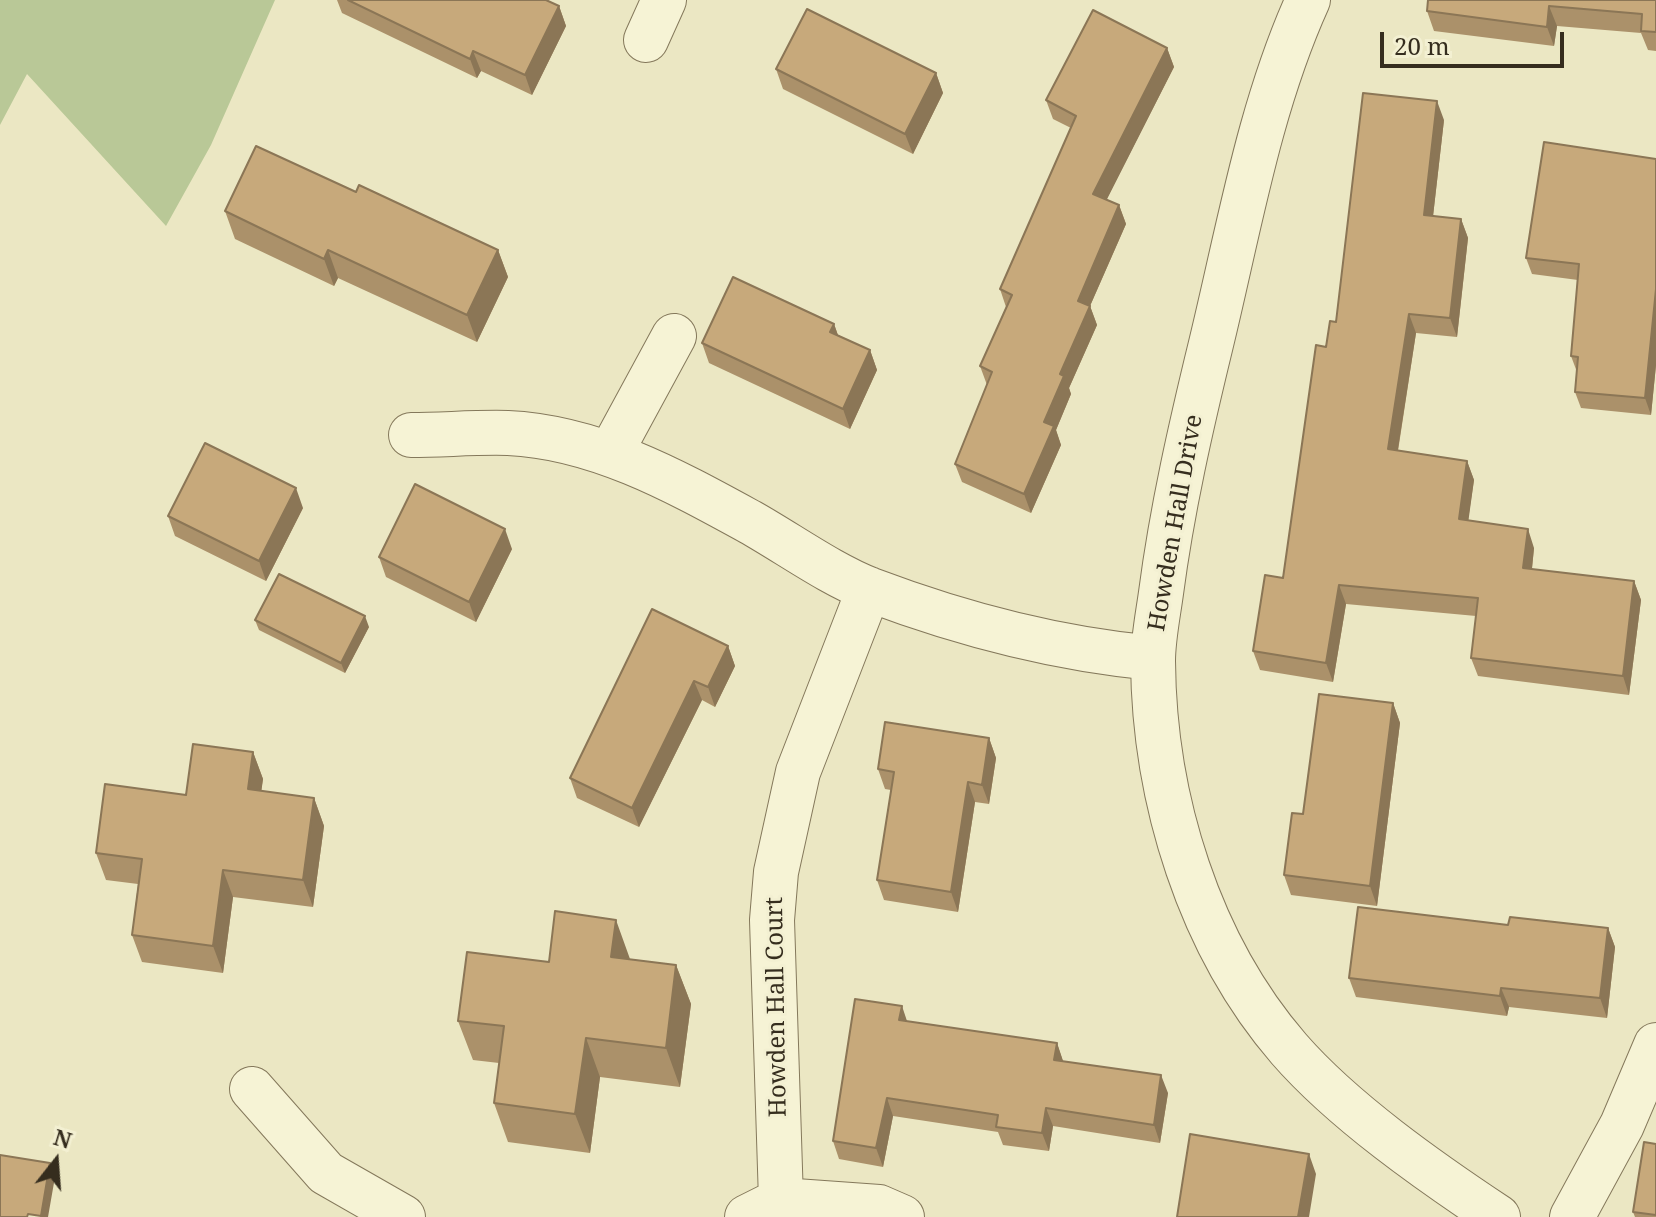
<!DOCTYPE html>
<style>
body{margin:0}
#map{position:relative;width:1656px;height:1217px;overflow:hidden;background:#ebe7c3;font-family:"Noto Serif",serif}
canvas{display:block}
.north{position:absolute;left:16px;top:1121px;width:80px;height:80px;-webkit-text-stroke:6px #f3f0d2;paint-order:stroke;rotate:17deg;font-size:22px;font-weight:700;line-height:32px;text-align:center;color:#352d1e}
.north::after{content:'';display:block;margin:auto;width:28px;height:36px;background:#352d1e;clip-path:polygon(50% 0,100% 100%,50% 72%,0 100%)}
.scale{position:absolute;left:1380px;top:32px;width:184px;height:36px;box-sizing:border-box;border:4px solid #352d1e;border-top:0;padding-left:10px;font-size:24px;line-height:28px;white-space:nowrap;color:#352d1e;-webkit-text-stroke:6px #f3f0d2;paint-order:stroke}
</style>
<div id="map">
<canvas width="1656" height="1217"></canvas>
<div class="north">N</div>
<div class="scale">20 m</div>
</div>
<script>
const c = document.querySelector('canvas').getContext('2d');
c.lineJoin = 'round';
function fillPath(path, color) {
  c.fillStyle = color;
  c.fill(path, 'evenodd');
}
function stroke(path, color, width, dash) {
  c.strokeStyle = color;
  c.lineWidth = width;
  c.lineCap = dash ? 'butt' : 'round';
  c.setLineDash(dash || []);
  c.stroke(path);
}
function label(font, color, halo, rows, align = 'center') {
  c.font = font + ' "Noto Serif",serif';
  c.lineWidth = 6;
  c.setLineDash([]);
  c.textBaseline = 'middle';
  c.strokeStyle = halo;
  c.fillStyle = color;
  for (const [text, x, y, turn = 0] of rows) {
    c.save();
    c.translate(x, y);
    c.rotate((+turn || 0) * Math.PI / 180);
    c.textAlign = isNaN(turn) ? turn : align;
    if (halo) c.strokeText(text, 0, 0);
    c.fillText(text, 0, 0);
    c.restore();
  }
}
fillPath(new Path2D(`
 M0,0H275L211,145L166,226L27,74L0,125Z`), '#b9c897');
const street = new Path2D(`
 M1308,0C1259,108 1239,229 1211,344C1191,426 1172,509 1161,593C1158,615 1153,639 1153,661C1154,799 1199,945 1289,1049C1343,1111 1430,1172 1498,1217
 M646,40L664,0
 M411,435C443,435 476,432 508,433C596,437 675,481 750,522C789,544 830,574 871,590C961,624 1058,649 1153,658
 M610,454L674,336
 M252,1089L326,1173L403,1217
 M781,1200L772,920L776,872L798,772L869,589
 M747,1217L781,1200L879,1207L902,1217
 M1572,1217L1622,1125L1656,1045`);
stroke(street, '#84785b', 46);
stroke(street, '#f6f3d5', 44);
fillPath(new Path2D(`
 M337,0H546L559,6L566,26L532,95L481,71L477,78L342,13Z
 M1656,0V51L1648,50L1641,33L1557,26L1554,46L1434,31L1427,11Z
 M1167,48L1174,67L1106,200L1119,205L1126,224L1090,306L1097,325L1069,388L1071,394L1056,430L1061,445L1031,513L962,482L955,464L987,385L980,366L1006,307L1000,289L1071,128L1053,119L1046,100Z
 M776,69L936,73L943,93L913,154L783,89Z
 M1444,120L1433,216L1461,219L1468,238L1457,337L1416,333L1398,451L1467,461L1474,480L1468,520L1534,548L1532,569L1634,581L1641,600L1629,695L1478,676L1471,658L1476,616L1346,604L1333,682L1260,670L1253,651L1283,578L1326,347L1336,322Z
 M1656,159V365L1651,415L1581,408L1575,392L1577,372L1571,356L1578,280L1532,274L1526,258Z
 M356,192L498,250L508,277L477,342L338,278L334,286L235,239L225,211Z
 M834,324L838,335L870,350L877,370L850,429L709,363L702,343Z
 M303,508L266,581L175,536L168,516Z
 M512,549L476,622L386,577L379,557Z
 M255,620L369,627L345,673L259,630Z
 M728,646L735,666L715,707L702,700L639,827L577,798L570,778Z
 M1393,703L1400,723L1377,906L1291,895L1284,875L1303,814Z
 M989,738L996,758L989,804L975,802L958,912L884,900L877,880L891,790L885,789L878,769Z
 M253,752L263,779L261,791L314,798L324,826L313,907L233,897L223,973L142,962L132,935L138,884L106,880L96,853Z
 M1508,925L1608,928L1615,947L1607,1018L1509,1007L1507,1016L1356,997L1349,978Z
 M630,959L676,965L691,1004L680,1087L600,1077L590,1153L508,1142L494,1103L499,1063L473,1060L458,1021L549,962Z
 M907,1021L1057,1043L1063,1061L1168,1093L1160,1143L1053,1126L1049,1151L1003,1145L998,1132L893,1116L883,1167L839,1159L833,1141Z
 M1656,1144V1217H1635L1633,1212Z`), '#ab916a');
fillPath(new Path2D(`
 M559,6L566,26L532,95L525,75Z
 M1549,6L1557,26L1554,46L1547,27Z
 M1167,48L1174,67L1100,213L1093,194Z
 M473,51L481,71L477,78L470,59Z
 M936,73L943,93L913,154L905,134Z
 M1437,101L1444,120L1431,234L1424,215Z
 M1119,205L1126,224L1090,306L1097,325L1069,388L1071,394L1056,430L1061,445L1031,513L1024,494L1044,422L1060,374L1078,301Z
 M1461,219L1468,238L1457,337L1450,318Z
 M328,250L338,278L334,286L324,259Z
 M498,250L508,277L477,342L467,315Z
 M1656,289V365L1651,415L1645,398Z
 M1409,314L1416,333L1395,468L1388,449Z
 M834,324L841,344L830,332Z
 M870,350L877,370L850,429L843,409Z
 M1467,461L1474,480L1466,538L1459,519Z
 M296,488L303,508L266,581L259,561Z
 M505,529L512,549L476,622L469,602Z
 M1528,529L1534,548L1530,587L1523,568Z
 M1634,581L1641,600L1629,695L1623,676Z
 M1339,585L1346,604L1333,682L1326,663Z
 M365,616L369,627L345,673L341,663Z
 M728,646L735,666L715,707L708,687Z
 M694,681L702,700L639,827L632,808Z
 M1393,703L1400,723L1377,906L1370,886Z
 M989,738L996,758L989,804L982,785Z
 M253,752L263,779L258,816L248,789Z
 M968,782L975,802L958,912L951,892Z
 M314,798L324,826L313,907L303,880Z
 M223,870L233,897L223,973L213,946Z
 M616,920L630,959L611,957Z
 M1608,928L1615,947L1607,1018L1600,998Z
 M676,965L691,1004L680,1087L666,1048Z
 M1501,988L1509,1007L1507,1016L1500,996Z
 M902,1006L908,1024L899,1020Z
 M586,1038L600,1077L590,1153L575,1114Z
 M1057,1043L1063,1061L1054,1060Z
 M1161,1075L1168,1093L1160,1143L1154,1125Z
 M887,1098L893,1116L883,1167L876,1148Z
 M1046,1108L1053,1126L1049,1151L1042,1133Z
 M1309,1154L1316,1174L1309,1217H1298Z
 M50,1163L55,1177L48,1217H41Z`), '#8b7656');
const building = new Path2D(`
 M348,0H546L559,6L525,75L473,51L470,59Z
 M1428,0H1656V32L1641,31L1642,14L1549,6L1547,27L1427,11Z
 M807,9L936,73L905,134L776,69Z
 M1093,10L1167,48L1093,194L1119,205L1078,301L1090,306L1060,374L1064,376L1044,422L1054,426L1024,494L955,464L992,372L980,366L1012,295L1000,289L1076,116L1046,100Z
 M1363,93L1437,101L1424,215L1461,219L1450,318L1409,314L1388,449L1467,461L1459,519L1528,529L1523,568L1634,581L1623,676L1471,658L1478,598L1339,585L1326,663L1253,651L1265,575L1283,578L1316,345L1326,347L1330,321L1336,322Z
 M1544,142L1656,159V289L1645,398L1575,392L1578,357L1571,356L1579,264L1526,258Z
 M256,146L356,192L359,185L498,250L467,315L328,250L324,259L225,211Z
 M733,277L834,324L830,332L870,350L843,409L702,343Z
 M205,443L296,488L259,561L168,516Z
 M415,484L505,529L469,602L379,557Z
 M279,574L365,616L341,663L255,620Z
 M652,609L728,646L708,687L694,681L632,808L570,778Z
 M1319,694L1393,703L1370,886L1284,875L1292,813L1303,814Z
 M885,722L989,738L982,785L968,782L951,892L877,880L894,772L878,769Z
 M193,744L253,752L248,789L314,798L303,880L223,870L213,946L132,935L142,859L96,853L105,784L186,795Z
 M1358,907L1508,925L1510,917L1608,928L1600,998L1501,988L1500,996L1349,978Z
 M555,911L616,920L611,957L676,965L666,1048L586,1038L575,1114L494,1103L504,1026L458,1021L467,952L549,962Z
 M855,999L902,1006L899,1020L1057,1043L1054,1060L1161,1075L1154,1125L1046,1108L1042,1133L996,1127L998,1115L887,1098L876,1148L833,1141Z
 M1190,1134L1309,1154L1298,1217H1177Z
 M1644,1142L1656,1144V1215L1633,1212Z
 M0,1155L50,1163L41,1216L28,1214L27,1217H0Z`);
fillPath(building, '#c7a97b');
stroke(building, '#8b7656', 2);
label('24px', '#352d1e', '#f3f0d2', [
 ["Howden Hall Drive",1176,523,-80],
 ["Howden Hall Court",777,1007,-91]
]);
</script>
